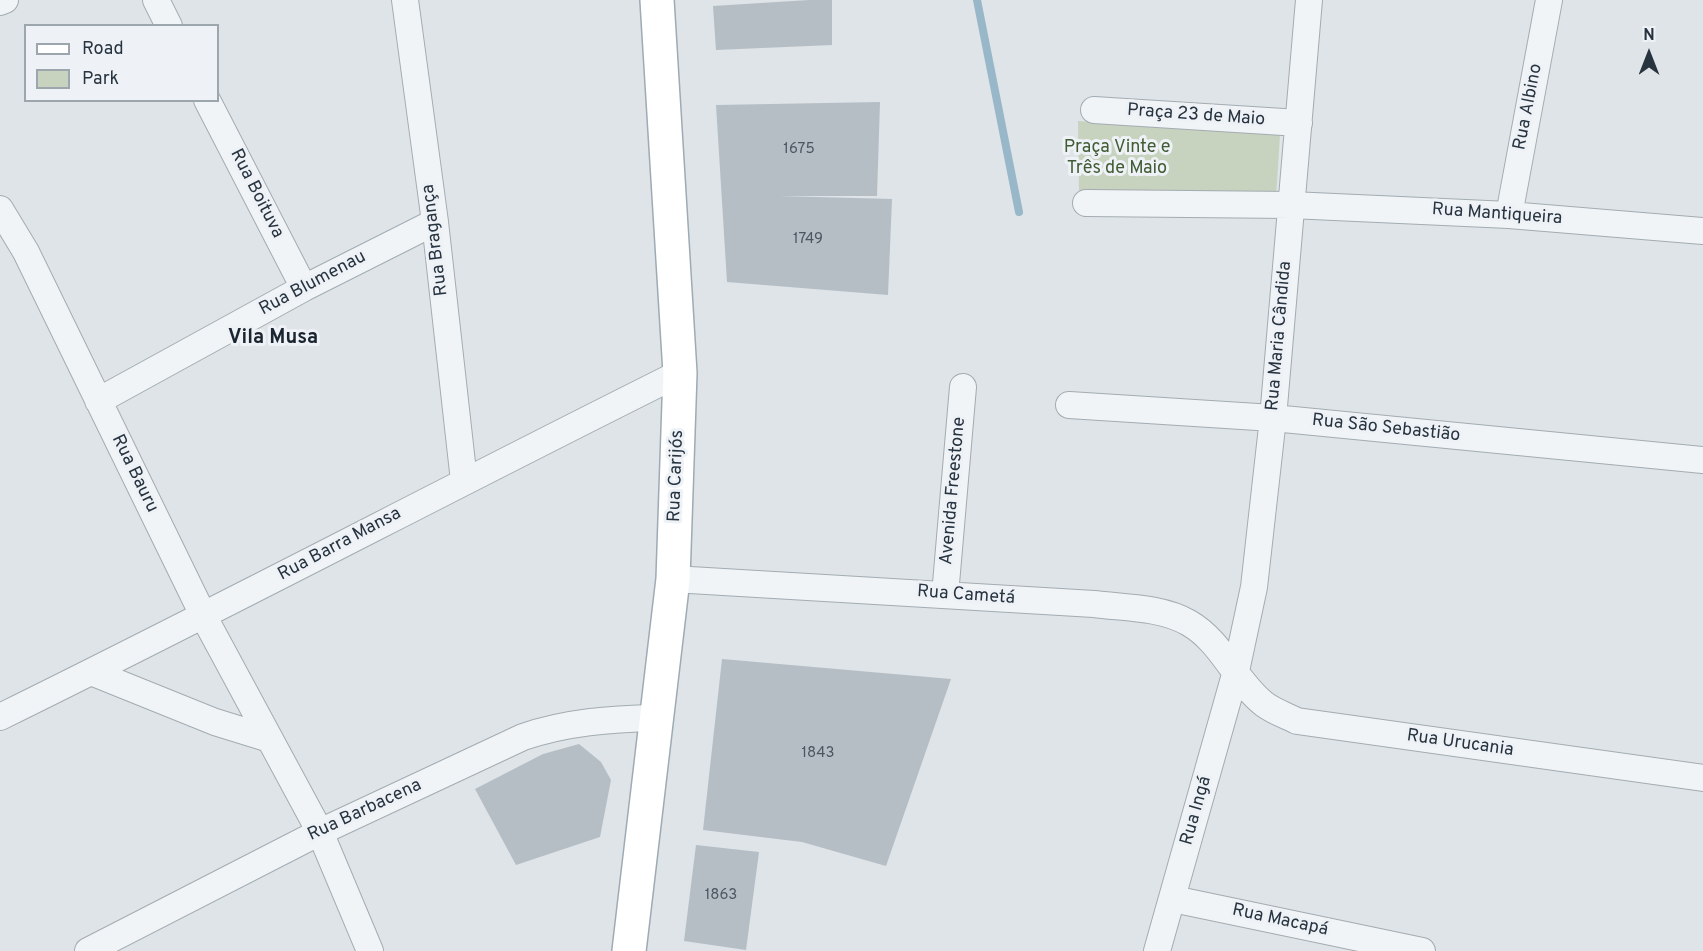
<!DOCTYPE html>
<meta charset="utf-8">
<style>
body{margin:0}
#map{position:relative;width:1703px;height:951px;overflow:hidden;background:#dee4e8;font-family:Overpass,sans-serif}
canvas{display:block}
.legend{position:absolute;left:24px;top:24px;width:195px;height:78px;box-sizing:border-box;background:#eef2f6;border:2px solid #9ea6ad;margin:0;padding:8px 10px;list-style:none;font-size:18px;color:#273440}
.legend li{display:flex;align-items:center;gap:12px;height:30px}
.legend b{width:30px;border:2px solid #9ea6ad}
.north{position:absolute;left:1619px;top:24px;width:60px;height:60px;-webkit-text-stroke:4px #eef2f6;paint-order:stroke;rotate:0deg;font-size:16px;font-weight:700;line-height:24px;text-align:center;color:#273440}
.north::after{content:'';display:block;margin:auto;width:21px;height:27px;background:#273440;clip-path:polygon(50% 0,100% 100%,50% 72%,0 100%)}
</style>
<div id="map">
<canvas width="1703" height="951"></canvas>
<ul class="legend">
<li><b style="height:8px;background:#fff"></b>Road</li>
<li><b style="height:16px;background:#c7d2bf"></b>Park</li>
</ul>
<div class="north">N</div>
</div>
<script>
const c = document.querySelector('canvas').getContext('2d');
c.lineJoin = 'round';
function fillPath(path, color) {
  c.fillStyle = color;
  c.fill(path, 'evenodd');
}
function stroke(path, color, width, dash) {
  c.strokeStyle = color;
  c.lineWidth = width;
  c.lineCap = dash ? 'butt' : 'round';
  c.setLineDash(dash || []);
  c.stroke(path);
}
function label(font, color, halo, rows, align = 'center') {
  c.font = font + ' Overpass,sans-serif';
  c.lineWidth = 6;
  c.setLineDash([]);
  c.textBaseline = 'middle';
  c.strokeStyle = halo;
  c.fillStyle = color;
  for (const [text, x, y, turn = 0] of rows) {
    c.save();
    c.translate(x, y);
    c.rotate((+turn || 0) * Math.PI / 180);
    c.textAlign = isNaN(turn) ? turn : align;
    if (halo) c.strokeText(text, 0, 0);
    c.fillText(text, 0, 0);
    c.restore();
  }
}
fillPath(new Path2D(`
 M1078,121L1280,135L1276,198L1079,192Z`), '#c7d2bf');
stroke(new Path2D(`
 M977,0L1019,212`), '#98b7c9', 8);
fillPath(new Path2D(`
 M809,0H832V45L716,50L713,6Z
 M880,102L877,196H779L892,199L888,295L727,282L716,105Z
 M722,659L951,679L886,866L802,842L703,830Z
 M579,744L601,762L611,780L600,837L516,865L475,789L543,754Z
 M696,845L759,852L746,950L684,941Z`), '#b6bec5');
const street = new Path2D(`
 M156,0L169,26
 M405,0L435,222L464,481
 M0,2L5,0
 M207,100L304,288
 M1094,110L1299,123
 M1086,203L1291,205L1509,215L1703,231
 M0,209L26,252L204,617L320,832L370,951
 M1509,215L1549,0
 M98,401L304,288L435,222
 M1069,405L1273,418L1703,460
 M673,579L1094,604C1125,608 1161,607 1189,623C1222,642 1235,681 1264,704C1273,711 1287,716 1297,721L1703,778
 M945,595L963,387
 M91,672L215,722L270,739
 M0,717C228,605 453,486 680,373
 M1173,899L1422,951
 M88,951L320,832L523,737C567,722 610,719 657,718
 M1157,951L1236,671L1254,587L1273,418L1309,0`);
const primary = new Path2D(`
 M629,951L673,579L680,373L657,0`);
stroke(street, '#a3acb2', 28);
stroke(primary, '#9eaab4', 36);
stroke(street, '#f1f4f6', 26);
stroke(primary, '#fff', 33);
label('15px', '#4b5661', null, [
 ["1675",799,150],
 ["1749",808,240],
 ["1843",818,754],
 ["1863",721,896]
]);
label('18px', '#273440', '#eef2f6', [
 ["Rua Albino",1529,107,-79],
 ["Praça 23 de Maio",1196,116,4],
 ["Rua Boituva",256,194,63],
 ["Rua Mantiqueira",1497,215,4],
 ["Rua Bragança",436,240,-97],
 ["Rua Blumenau",313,284,-28],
 ["Rua Maria Cândida",1280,336,-85],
 ["Rua São Sebastião",1386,429,6],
 ["Rua Bauru",134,474,64],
 ["Rua Carijós",677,476,-88],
 ["Avenida Freestone",954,491,-85],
 ["Rua Barra Mansa",340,545,-28],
 ["Rua Cametá",966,596,4],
 ["Rua Urucania",1460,744,8],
 ["Rua Barbacena",365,811,-25],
 ["Rua Ingá",1197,811,-74],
 ["Rua Macapá",1280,921,12]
]);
label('18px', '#415c34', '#eef2f6', [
 ["Praça Vinte e",1117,148],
 ["Três de Maio",1117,169]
]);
label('bold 20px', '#1a2530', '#eef2f6', [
 ["Vila Musa",273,339]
]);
</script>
